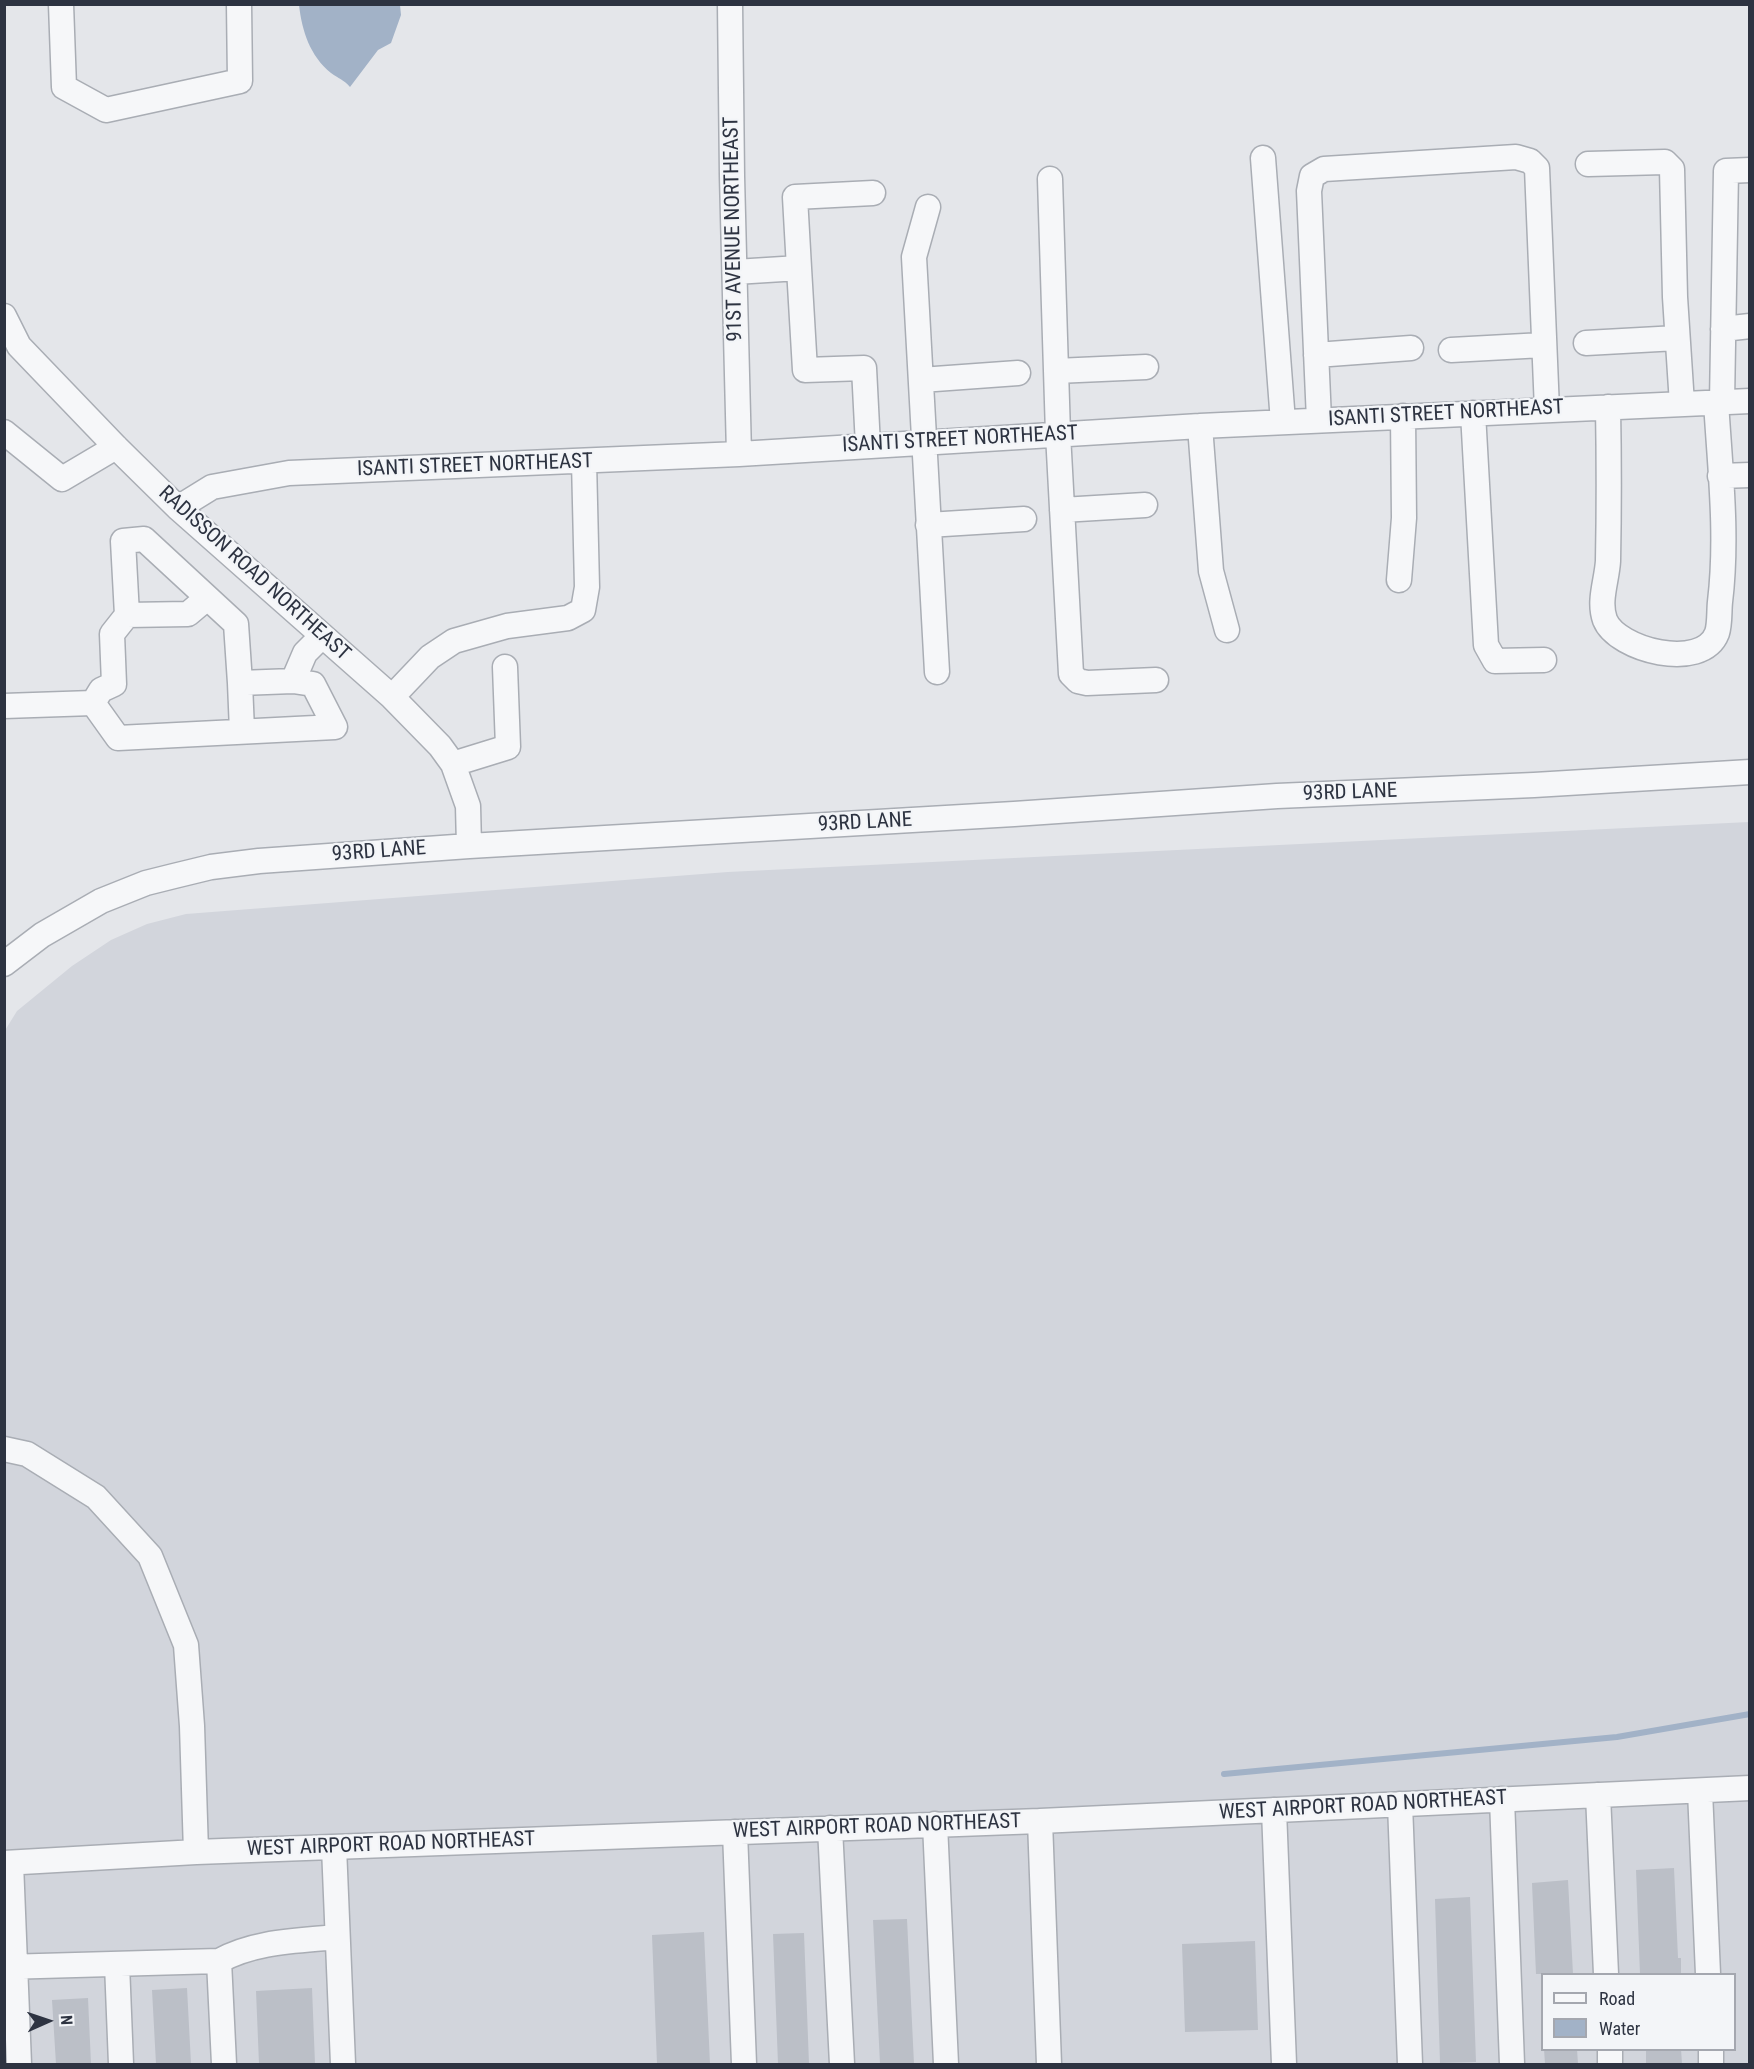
<!DOCTYPE html>
<style>
body{margin:0}
#map{position:relative;width:1754px;height:2069px;overflow:hidden;background:#e4e6ea;font-family:"Roboto Condensed",sans-serif}
canvas{display:block}
.frame{position:absolute;inset:0;border:6px solid #2d3341;pointer-events:none}
.legend{position:absolute;left:1541px;top:1973px;width:195px;height:78px;box-sizing:border-box;background:#f3f5f8;border:2px solid #a4a7af;margin:0;padding:8px 10px;list-style:none;font-size:18px;color:#2d3341}
.legend li{display:flex;align-items:center;gap:12px;height:30px}
.legend b{width:30px;border:2px solid #a4a7af}
.north{position:absolute;left:18px;top:1991px;width:60px;height:60px;-webkit-text-stroke:4px #f3f5f8;paint-order:stroke;rotate:87deg;font-size:16px;font-weight:700;line-height:24px;text-align:center;color:#2d3341}
.north::after{content:'';display:block;margin:auto;width:21px;height:27px;background:#2d3341;clip-path:polygon(50% 0,100% 100%,50% 72%,0 100%)}
</style>
<div id="map">
<canvas width="1754" height="2069"></canvas>
<div class="frame"></div>
<ul class="legend">
<li><b style="height:8px;background:#f6f7f9"></b>Road</li>
<li><b style="height:16px;background:#a2b2c7"></b>Water</li>
</ul>
<div class="north">N</div>
</div>
<script>
const c = document.querySelector('canvas').getContext('2d');
c.lineJoin = 'round';
function fillPath(path, color) {
  c.fillStyle = color;
  c.fill(path, 'evenodd');
}
function stroke(path, color, width, dash) {
  c.strokeStyle = color;
  c.lineWidth = width;
  c.lineCap = dash ? 'butt' : 'round';
  c.setLineDash(dash || []);
  c.stroke(path);
}
function label(font, color, halo, rows, align = 'center') {
  c.font = font + ' "Roboto Condensed",sans-serif';
  c.lineWidth = 4.5;
  c.setLineDash([]);
  c.textBaseline = 'middle';
  c.strokeStyle = halo;
  c.fillStyle = color;
  for (const [text, x, y, turn = 0] of rows) {
    c.save();
    c.translate(x, y);
    c.rotate((+turn || 0) * Math.PI / 180);
    c.textAlign = isNaN(turn) ? turn : align;
    if (halo) c.strokeText(text, 0, 0);
    c.fillText(text, 0, 0);
    c.restore();
  }
}
fillPath(new Path2D(`
 M1749,822V2064H5L4,1032L17,1011L72,966L111,940L147,924L186,914L728,872ZM1542,1974H1734V2050H1542Z`), '#d2d5dc');
fillPath(new Path2D(`
 M299,5H400L401,15L391,43L378,50L350,87C343,79 339,79 331,73C310,56 302,31 299,5Z`), '#a2b2c7');
stroke(new Path2D(`
 M1224,1774L1617,1737L1750,1714`), '#a2b2c7', 6);
fillPath(new Path2D(`
 M1674,1868L1678,1958H1681V1974H1640L1636,1870Z
 M1568,1880L1573,1974H1536L1532,1883Z
 M1470,1897L1476,2062L1440,2063L1435,1899Z
 M907,1919L914,2064H880L873,1920Z
 M704,1932L710,2064H657L652,1935Z
 M804,1933L809,2064H778L773,1934Z
 M1255,1941L1258,2030L1185,2032L1182,1944Z
 M187,1988L191,2064H156L152,1990Z
 M312,1988L315,2064H259L256,1991Z
 M88,1998L91,2064H56L52,2000Z
 M1544,2049H1577L1578,2064H1545Z
 M1646,2049H1681L1682,2064H1646Z`), '#bbbfc7');
const minor = new Path2D(`
 M61,4L64,87L106,110L240,81L239,4
 M730,4L732,176L739,454
 M1263,158L1283,422
 M1588,164L1665,162L1672,169L1675,297L1682,404
 M1050,179L1058,434L1071,674L1078,681L1087,683L1156,680
 M928,207L914,257L937,672
 M799,268L795,197L873,193
 M735,272L799,268L805,370L864,368L868,446
 M4,316L19,346L116,447L178,508L392,697L440,746L453,764L468,806L469,846
 M1723,329L1750,326
 M1586,343L1677,338
 M1451,350L1543,345
 M1316,355L1411,348
 M1056,371L1146,367
 M921,380L1018,373
 M1722,402L1726,171L1750,170
 M1608,407C1609,459 1609,510 1608,561C1607,580 1598,601 1605,620C1617,650 1702,672 1717,633C1720,624 1719,611 1720,602C1728,536 1720,468 1716,402
 M1473,413L1486,645L1495,661L1544,660
 M1319,420L1309,191L1312,176L1324,169L1516,157L1530,161L1537,168L1547,410
 M1200,426L1211,571L1227,630
 M4,432L62,479L116,447
 M1720,476L1750,475
 M178,508L212,487L289,473L739,454L1200,426L1750,401
 M1062,510L1145,505
 M928,525L1024,519
 M1399,580L1404,518L1403,416
 M207,598L188,614L127,615L123,541L144,539L236,624L240,683
 M293,681L305,653L322,636
 M392,697L430,657L454,641L507,626L568,618L583,610L587,587L584,461
 M93,703L101,690L114,684L112,634L127,615
 M4,706L93,703L118,738L335,727L313,684L293,681L240,683L242,731
 M453,764L508,747L505,667
 M4,964L42,935L101,901L146,883L174,876L211,867L259,861L469,846L1014,814L1277,796L1534,785L1750,772
 M4,1449L27,1454L96,1497L150,1556L186,1645L192,1726L196,1852
 M1700,1791L1708,1974
 M1598,1795L1606,1974
 M1502,1799L1512,2064
 M1400,1804L1410,2064
 M1274,1810L1284,2064
 M1040,1821L1049,2064
 M935,1824L946,2064
 M830,1828L842,2064
 M735,1832L744,2064
 M334,1847L343,2064
 M4,1863L196,1852L1040,1821L1750,1788
 M11,1863L19,2064
 M219,1961L224,2064
 M117,1964L121,2064
 M4,1967L219,1961C255,1941 297,1941 337,1937
 M1610,2050V2064
 M1711,2050V2064`);
stroke(minor, '#a9adb4', 27);
stroke(minor, '#f6f7f9', 24);
label('21px', '#2d3341', '#f3f5f8', [
 ["91ST AVENUE NORTHEAST",734,229,-91],
 ["ISANTI STREET NORTHEAST",1446,414,-3],
 ["ISANTI STREET NORTHEAST",960,440,-3],
 ["ISANTI STREET NORTHEAST",475,466,-2],
 ["RADISSON ROAD NORTHEAST",254,574,42],
 ["93RD LANE",1350,793,-2],
 ["93RD LANE",865,823,-3],
 ["93RD LANE",379,852,-4],
 ["WEST AIRPORT ROAD NORTHEAST",1363,1806,-3],
 ["WEST AIRPORT ROAD NORTHEAST",877,1827,-2],
 ["WEST AIRPORT ROAD NORTHEAST",391,1845,-2]
]);
</script>
